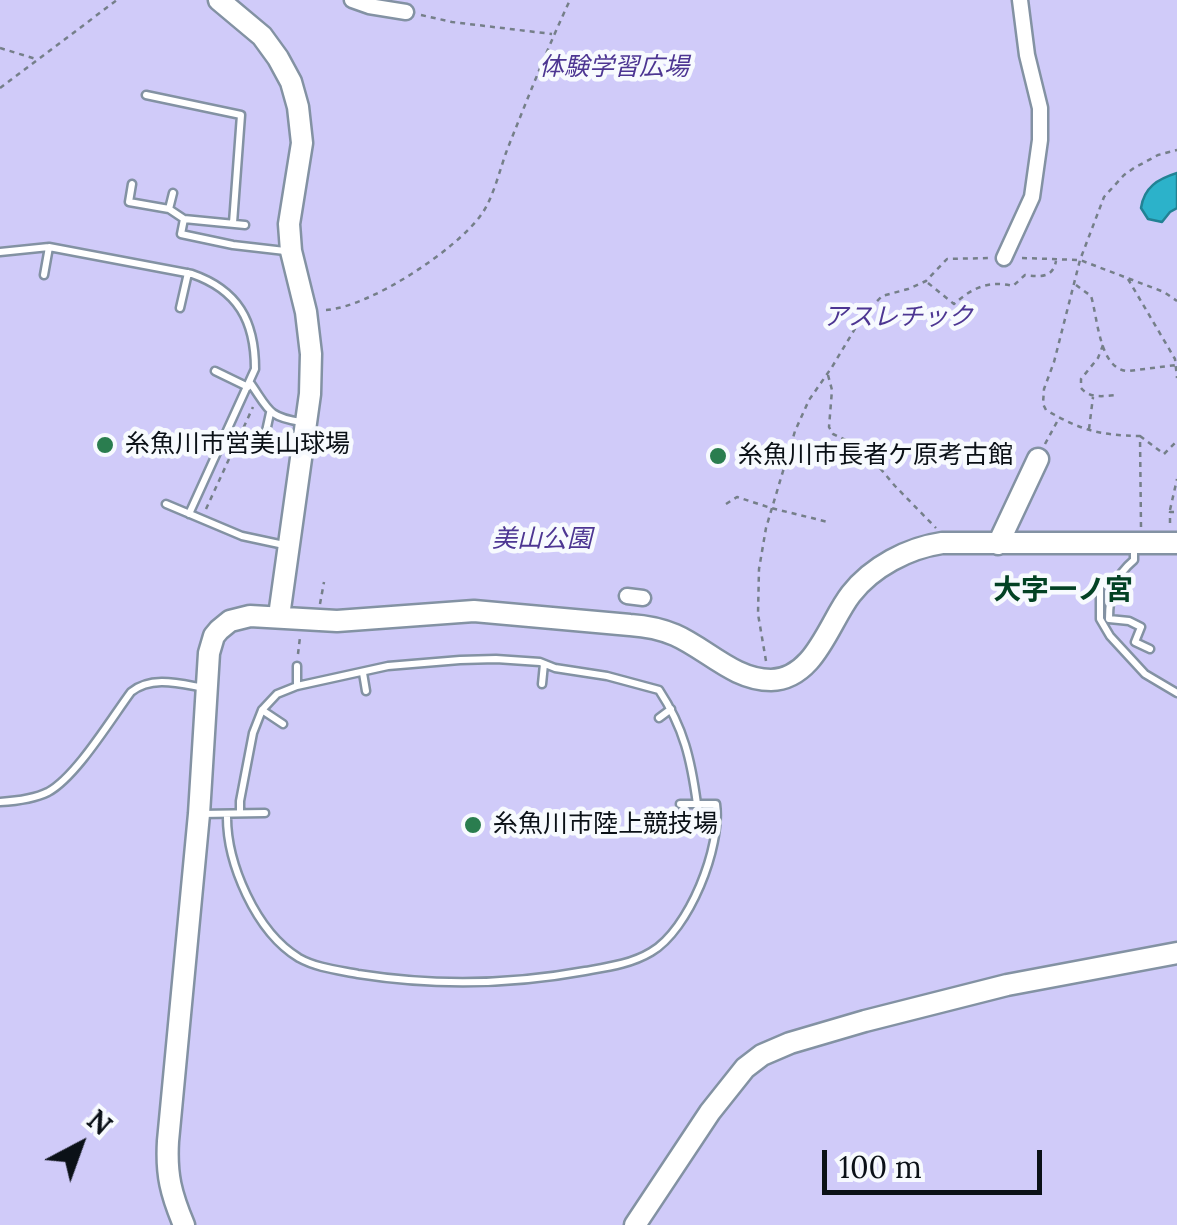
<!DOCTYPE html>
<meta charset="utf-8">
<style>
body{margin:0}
#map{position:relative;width:1177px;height:1225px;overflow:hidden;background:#e1eefd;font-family:Lora,serif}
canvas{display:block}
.north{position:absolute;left:30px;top:1095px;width:100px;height:100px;-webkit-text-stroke:8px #f7fafe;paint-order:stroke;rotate:41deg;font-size:28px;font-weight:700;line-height:40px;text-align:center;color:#0b1117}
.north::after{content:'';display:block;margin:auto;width:35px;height:45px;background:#0b1117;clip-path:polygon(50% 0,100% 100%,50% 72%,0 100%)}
.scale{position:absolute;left:822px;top:1150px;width:220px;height:45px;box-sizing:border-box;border:5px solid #0b1117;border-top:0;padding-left:12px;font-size:30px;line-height:35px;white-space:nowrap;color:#0b1117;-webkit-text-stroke:8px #f7fafe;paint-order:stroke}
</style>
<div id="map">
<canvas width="1177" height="1225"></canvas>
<div class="north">N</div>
<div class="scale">100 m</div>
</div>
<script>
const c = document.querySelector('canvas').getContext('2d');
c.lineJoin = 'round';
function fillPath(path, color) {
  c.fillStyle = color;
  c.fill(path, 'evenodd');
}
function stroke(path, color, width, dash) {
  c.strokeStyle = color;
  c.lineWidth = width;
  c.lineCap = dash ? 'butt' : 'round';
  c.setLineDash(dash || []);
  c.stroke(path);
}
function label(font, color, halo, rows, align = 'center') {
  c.font = font + ' Lora,"Noto Sans JP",serif';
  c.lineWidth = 9;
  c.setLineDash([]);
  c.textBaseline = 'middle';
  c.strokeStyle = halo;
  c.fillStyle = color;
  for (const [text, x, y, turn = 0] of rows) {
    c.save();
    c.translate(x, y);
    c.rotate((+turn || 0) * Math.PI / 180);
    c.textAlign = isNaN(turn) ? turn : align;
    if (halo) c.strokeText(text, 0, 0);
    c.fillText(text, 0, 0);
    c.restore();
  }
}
fillPath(new Path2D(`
 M0,0H1177V1225H0Z`), '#d0cbf9');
const water = new Path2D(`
 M1177,173V208L1170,212L1162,222L1148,219L1141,208C1144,187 1158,179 1177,173Z`);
fillPath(water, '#2cb2ca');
stroke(water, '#228294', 2.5);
const lane = new Path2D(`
 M146,95L241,115L233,223
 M132,184L129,202L169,209
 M173,193L169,209L184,219
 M245,225L184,219L181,234L233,245L285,251
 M0,252L49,247L192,274C238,290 255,321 255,369L189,514
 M44,275L49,247
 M180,308L188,273
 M215,371L248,387
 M251,384C269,410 268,417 301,422
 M265,436L270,413
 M166,504L242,536L284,545
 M1134,544V560C1114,577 1109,593 1109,619L1129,621L1141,627L1135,642L1150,649
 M1100,585V619L1110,636L1145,674L1177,693
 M363,673L366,691
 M542,684L544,664
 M297,686V666
 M262,710L283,724
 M659,718L671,709
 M0,802C16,801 34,799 48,792C76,777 111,719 131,692C152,675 181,684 205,688
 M240,813V801L253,733L262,710L277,694L297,686L388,666L460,660L496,659L540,662L555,668L607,676L659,690C684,728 691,760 697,804
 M200,814L265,813
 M227,814C226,863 256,932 299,958C317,968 338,970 358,974C434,986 509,985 585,971C608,967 631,964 651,952C689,930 722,847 716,804H680`);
const street = new Path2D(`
 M352,0L369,6L406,12
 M1004,258L1032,197L1040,140V108L1027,55L1020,0
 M627,596L643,598`);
const secondary = new Path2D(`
 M219,0L262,36L278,58L291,82L298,107L302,143L289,224L291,251L306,312L311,354L310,394L279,616
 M998,544L1038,459
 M184,1225C171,1194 166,1175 168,1141L199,814L209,653L214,636L219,630L230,621L250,616L337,621L474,611L630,625C645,626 661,629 675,635C707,649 734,680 771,680C815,679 829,622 851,594C872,567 908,548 942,543H1177
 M635,1225L710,1112L745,1068L762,1055L790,1043L865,1021L1007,985L1177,953`);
stroke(lane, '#8392a3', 11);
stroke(street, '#8392a3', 19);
stroke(secondary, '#8392a3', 25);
stroke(new Path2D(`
 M421,15L452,22L552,34
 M0,48L36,59
 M0,88L117,0
 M1022,258L1080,260L1164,292L1177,301
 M1128,279L1175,359L1177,378
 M928,283L954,304C972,288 989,280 1013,286L1025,275C1040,277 1053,278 1056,261
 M1076,285L1091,296C1098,318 1099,371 1129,371L1176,365
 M326,310C370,307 456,250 481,215C493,199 500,169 507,150C527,100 547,49 570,0
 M1103,345L1098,358L1081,379V388C1090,399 1104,396 1117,395
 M828,375L832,390L829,427L833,434L854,444L869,455L895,486L936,528
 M1089,429L1093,397
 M1140,436L1164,454L1177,441
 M1045,444L1058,420
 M726,504L737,497L771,508L828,522
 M206,509L253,407
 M1170,510L1177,479
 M1170,523V512H1177
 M1141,527L1140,436C1100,435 1082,431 1046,410L1043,404L1044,389L1054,362L1080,260L1104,197L1124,175L1134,168L1158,155L1177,150
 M320,604L324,582
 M298,654L300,637
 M766,661L758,614L759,569L766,528L795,431L809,400L832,367L862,317L882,296L908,289L926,281L947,259L989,258`), '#757f89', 2.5, [5, 5]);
stroke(lane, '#fff', 6);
stroke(street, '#fff', 14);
stroke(secondary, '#fff', 20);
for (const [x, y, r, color] of [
 [105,445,10,"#2a7d4f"],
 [718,456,10,"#2a7d4f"],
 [473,825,10,"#2a7d4f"]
]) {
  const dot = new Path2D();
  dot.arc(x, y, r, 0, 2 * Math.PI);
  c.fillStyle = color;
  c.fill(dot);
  stroke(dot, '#f7fafe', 4);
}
label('italic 25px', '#4d3692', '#f7fafe', [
 ["体験学習広場",614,68],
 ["アスレチック",898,318],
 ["美山公園",542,540]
]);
label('25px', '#0b1117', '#f7fafe', [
 ["糸魚川市営美山球場",125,445],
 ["糸魚川市長者ケ原考古館",738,456],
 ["糸魚川市陸上競技場",493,825]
], 'left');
label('bold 28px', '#034224', '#f7fafe', [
 ["大字一ノ宮",1063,591]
]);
</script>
